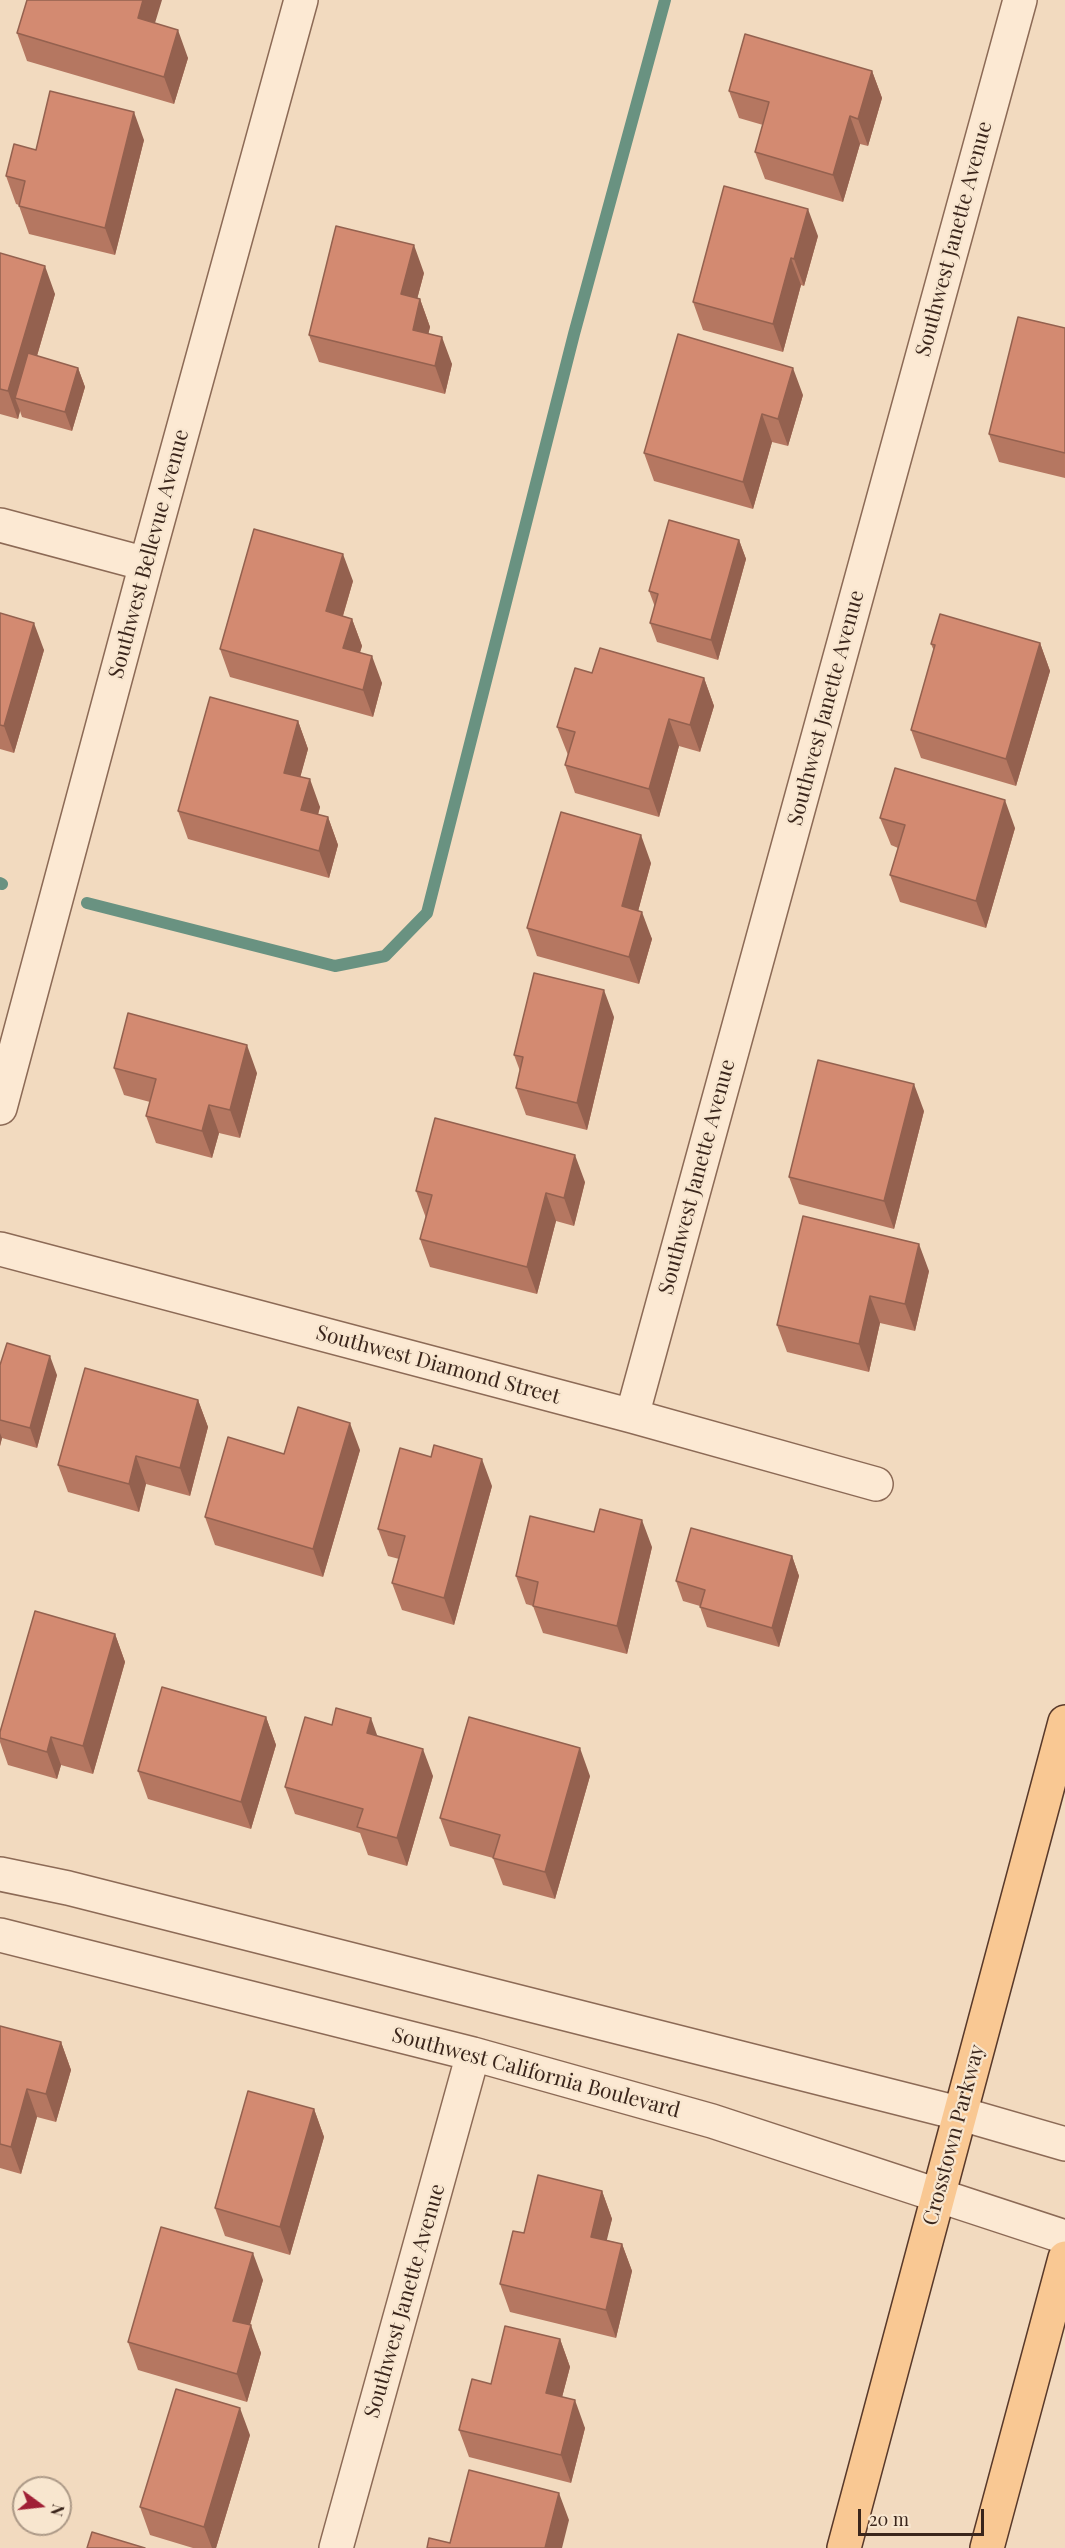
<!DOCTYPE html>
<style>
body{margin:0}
#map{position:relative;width:1065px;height:2548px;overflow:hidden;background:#f2dabf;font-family:"Playfair Display",serif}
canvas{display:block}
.north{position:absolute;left:12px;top:2476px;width:60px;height:60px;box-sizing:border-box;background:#f8e6cf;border:2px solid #ac9987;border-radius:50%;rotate:105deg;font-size:16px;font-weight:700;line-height:24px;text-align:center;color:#3a251b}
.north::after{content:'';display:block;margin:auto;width:21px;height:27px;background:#a02036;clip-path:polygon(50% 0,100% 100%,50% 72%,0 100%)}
.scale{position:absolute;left:858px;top:2509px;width:126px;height:27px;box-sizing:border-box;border:3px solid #3a251b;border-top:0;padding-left:8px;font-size:18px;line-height:21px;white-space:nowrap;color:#3a251b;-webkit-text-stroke:4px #f8e6cf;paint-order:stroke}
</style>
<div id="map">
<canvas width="1065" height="2548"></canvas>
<div class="north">N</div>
<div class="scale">20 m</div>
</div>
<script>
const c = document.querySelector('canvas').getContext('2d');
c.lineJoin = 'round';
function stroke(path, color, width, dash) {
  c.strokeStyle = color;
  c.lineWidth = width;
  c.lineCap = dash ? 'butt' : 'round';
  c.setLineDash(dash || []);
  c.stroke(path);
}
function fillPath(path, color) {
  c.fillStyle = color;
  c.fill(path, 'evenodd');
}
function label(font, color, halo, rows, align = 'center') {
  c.font = font + ' "Playfair Display",serif';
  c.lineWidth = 4.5;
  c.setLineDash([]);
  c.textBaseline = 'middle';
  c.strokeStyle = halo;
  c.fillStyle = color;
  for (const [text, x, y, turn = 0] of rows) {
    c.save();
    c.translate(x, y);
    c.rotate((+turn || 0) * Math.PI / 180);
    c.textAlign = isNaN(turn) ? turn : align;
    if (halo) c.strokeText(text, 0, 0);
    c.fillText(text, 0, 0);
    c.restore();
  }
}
stroke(new Path2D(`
 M0,883L2,884
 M87,903L335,966L385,956L427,913L574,334L665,0`), '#699281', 12);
const minor = new Path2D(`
 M0,525L146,564
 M0,1108L146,564L301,0
 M0,1249L632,1416L876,1484
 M632,1416L1020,0
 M0,1874L68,1888L958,2113L1065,2144
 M0,1935L473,2054L712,2121L1065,2237
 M336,2548L473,2054`);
const major = new Path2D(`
 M844,2548L1065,1722
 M987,2548L1065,2258`);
stroke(minor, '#8c6a56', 36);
stroke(major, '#59392a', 36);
stroke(minor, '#fce9d3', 33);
stroke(major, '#f9c893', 33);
fillPath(new Path2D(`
 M155,23L188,58L174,104L27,61L17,33Z
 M872,71L882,98L868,146L860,144L843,202L765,179L755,152L763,125L739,118L729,91Z
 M144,140L115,255L29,234L19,206V205L16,204L6,176L36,150Z
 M818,236L804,286L801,285L783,352L703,330L693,302Z
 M0,253L55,294L37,356L78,368L85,387L72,431L22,417L20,411L18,419L0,414Z
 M424,273L417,299H420L430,327L428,334L452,364L445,394L319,362L309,335Z
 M1065,328V478L999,462L989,434Z
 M803,395L788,446L772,442L753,509L654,481L644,453Z
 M739,540L746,559L718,660L657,642L650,623L655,607L649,591Z
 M353,581L343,616L352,619L362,646L360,652L382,683L373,717L230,677L220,649Z
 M0,613L44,650L14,753L0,749Z
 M1040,643L1050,671L1016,786L921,758L911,730L934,651L931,644Z
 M592,673L704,678L714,706L700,752L679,746L659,817L575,793L565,765L568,755L557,727Z
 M298,721L308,749L300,777L320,807L318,815L328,817L338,845L329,878L188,839L178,811Z
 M880,818L1015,828L986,928L900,902L890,875L898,848L891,845Z
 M651,863L638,911L652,939L639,984L537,956L527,928Z
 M614,1017L587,1130L526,1115L516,1088L520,1071L514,1055Z
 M114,1068L257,1073L240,1138L219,1133L212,1158L156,1143L146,1116L150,1102L124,1095Z
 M924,1111L894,1229L799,1204L789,1177Z
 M585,1182L574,1226L556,1221L537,1294L430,1267L420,1239L426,1218L416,1191Z
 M929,1271L915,1331L880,1323L869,1372L787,1352L777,1325Z
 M0,1365L57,1375L37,1448L2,1438L0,1446Z
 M198,1400L208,1427L190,1496L146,1484L139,1512L68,1492L58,1465Z
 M360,1450L323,1577L215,1545L205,1517L284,1454Z
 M492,1486L454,1625L402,1610L392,1583L399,1559L388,1556L378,1529Z
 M652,1547L627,1654L543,1633L533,1606L526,1604L516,1576Z
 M792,1556L799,1576L779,1647L707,1627L700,1607V1606L683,1601L676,1581Z
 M115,1634L125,1662L93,1774L61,1765L57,1779L8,1765L0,1742V1732Z
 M266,1717L276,1745L251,1829L148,1799L138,1771Z
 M332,1725L377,1736L433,1776L407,1866L368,1855L360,1833L295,1814L285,1787Z
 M590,1776L555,1899L503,1885L493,1858L450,1846L440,1818Z
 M0,2026L61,2042L71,2070L56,2122L37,2117L21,2174L0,2168Z
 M314,2109L324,2137L290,2255L225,2236L215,2208Z
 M602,2191L612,2219L606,2240L622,2244L632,2271L616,2338L510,2312L500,2284L524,2233Z
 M263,2280L250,2325L261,2353L247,2402L138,2370L128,2342Z
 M560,2339L570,2367L562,2397L585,2428L571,2483L469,2457L459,2430L491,2384Z
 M250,2435L216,2548H193L150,2535L140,2507Z`), '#b57761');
fillPath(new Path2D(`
 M143,0H162L148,46L138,18Z
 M178,30L188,58L174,104L164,77Z
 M872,71L882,98L868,146L858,119Z
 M134,112L144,140L115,255L105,228Z
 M850,116L860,144L843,202L833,175Z
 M808,209L818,236L804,286L794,259Z
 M414,245L424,273L411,322L401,294Z
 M791,258L801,285L783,352L773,324Z
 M45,266L55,294L24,400L15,398L20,411L18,419L8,391Z
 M420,299L430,327L423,357L413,330Z
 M442,337L452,364L445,394L435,366Z
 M78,368L85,387L72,431L65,412Z
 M793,368L803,395L788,446L778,419Z
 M762,414L772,442L753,509L743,482Z
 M739,540L746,559L718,660L711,640Z
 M343,554L353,581L336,639L326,611Z
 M352,619L362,646L353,675L343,648Z
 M34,623L44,650L14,753L4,726Z
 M1040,643L1050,671L1016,786L1006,759Z
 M372,656L382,683L373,717L363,690Z
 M704,678L714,706L700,752L690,725Z
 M669,719L679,746L659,817L649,789Z
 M298,721L308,749L294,800L284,773Z
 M310,779L320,807L311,838L301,810Z
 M1005,800L1015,828L986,928L976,901Z
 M328,817L338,845L329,878L319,851Z
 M641,835L651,863L632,934L622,906Z
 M642,912L652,939L639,984L629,957Z
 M604,990L614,1017L587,1130L577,1103Z
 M247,1045L257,1073L240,1138L230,1110Z
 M914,1084L924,1111L894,1229L884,1201Z
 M209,1105L219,1133L212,1158L202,1131Z
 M575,1155L585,1182L574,1226L564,1198Z
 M546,1193L556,1221L537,1294L527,1267Z
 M919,1244L929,1271L915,1331L905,1304Z
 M870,1296L880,1323L869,1372L859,1344Z
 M50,1356L57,1375L37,1448L30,1428Z
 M198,1400L208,1427L190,1496L180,1468Z
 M350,1423L360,1450L323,1577L313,1549Z
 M0,1433L2,1438L0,1446Z
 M136,1456L146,1484L139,1512L129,1484Z
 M482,1459L492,1486L454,1625L444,1598Z
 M642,1520L652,1547L627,1654L617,1626Z
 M792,1556L799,1576L779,1647L772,1628Z
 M115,1634L125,1662L93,1774L83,1746Z
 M266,1717L276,1745L251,1829L241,1802Z
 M371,1718L381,1746L367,1733Z
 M51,1737L61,1765L57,1779L47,1752Z
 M580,1748L590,1776L555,1899L545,1872Z
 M423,1749L433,1776L407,1866L397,1838Z
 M61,2042L71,2070L56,2122L46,2094Z
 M27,2089L37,2117L21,2174L11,2147Z
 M314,2109L324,2137L290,2255L280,2227Z
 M602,2191L612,2219L601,2264L591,2237Z
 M622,2244L632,2271L616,2338L606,2310Z
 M253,2253L263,2280L243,2348L233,2321Z
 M251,2325L261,2353L247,2402L237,2374Z
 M560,2339L570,2367L556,2420L546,2393Z
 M575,2400L585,2428L571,2483L561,2455Z
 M240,2408L250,2435L216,2548H212L204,2527Z
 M559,2493L569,2520L562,2548H545Z`), '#94614f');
const building = new Path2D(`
 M27,0H143L138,18L178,30L164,77L17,33Z
 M745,34L872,71L858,119L850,116L833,175L755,152L769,102L729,91Z
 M50,91L134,112L105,228L19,206L25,181L6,176L14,144L36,150Z
 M724,186L808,209L794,259L791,258L773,324L693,302Z
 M336,226L414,245L401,294L420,299L413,330L442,337L435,366L309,335Z
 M0,253L45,266L8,391L0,389Z
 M1018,317L1065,328V453L989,434Z
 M678,334L793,368L778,419L762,414L743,482L644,453Z
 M28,353L78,368L65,412L15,398Z
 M669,520L739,540L711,640L650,623L658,594L649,591Z
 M254,529L343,554L326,611L352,619L343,648L372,656L363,690L220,649Z
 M0,613L34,623L4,726L0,725Z
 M940,614L1040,643L1006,759L911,730L935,645L931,644Z
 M600,648L704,678L690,725L669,719L649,789L565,765L575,732L557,727L575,668L592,673Z
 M210,697L298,721L284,773L310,779L301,810L328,817L319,851L178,811Z
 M895,768L1005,800L976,901L890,875L905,825L880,818Z
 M561,812L641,835L622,906L642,912L629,957L527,928Z
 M534,973L604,990L577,1103L516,1088L523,1057L514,1055Z
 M128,1013L247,1045L230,1110L209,1105L202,1131L146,1116L156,1079L114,1068Z
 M818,1060L914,1084L884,1201L789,1177Z
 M435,1118L575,1155L564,1198L546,1193L527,1267L420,1239L432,1195L416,1191Z
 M803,1216L919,1244L905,1304L870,1296L859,1344L777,1325Z
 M7,1343L50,1356L30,1428L0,1420V1365Z
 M85,1368L198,1400L180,1468L136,1456L129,1484L58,1465Z
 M298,1407L350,1423L313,1549L205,1517L228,1437L284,1454Z
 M434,1445L482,1459L444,1598L392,1583L405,1536L378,1529L400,1448L431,1457Z
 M600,1509L642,1520L617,1626L533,1606L538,1582L516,1576L530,1516L594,1532Z
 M691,1528L792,1556L772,1628L700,1607L705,1590L676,1581Z
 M35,1611L115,1634L83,1746L51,1737L47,1752L0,1738V1732Z
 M162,1687L266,1717L241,1802L138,1771Z
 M336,1708L371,1718L367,1733L423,1749L397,1838L357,1827L363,1809L285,1787L305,1717L332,1725Z
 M469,1717L580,1748L545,1872L493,1858L500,1835L440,1818Z
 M0,2026L61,2042L46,2094L27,2089L11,2147L0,2144Z
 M248,2091L314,2109L280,2227L215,2208Z
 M538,2175L602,2191L591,2237L622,2244L606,2310L500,2284L513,2231L524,2233Z
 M161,2227L253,2253L233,2321L251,2325L237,2374L128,2342Z
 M505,2326L560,2339L546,2393L575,2400L561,2455L459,2430L472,2379L491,2384Z
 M176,2389L240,2408L204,2527L140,2507Z
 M469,2470L559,2493L545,2548H427L429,2538L450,2543Z
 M92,2532L145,2548H87Z`);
fillPath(building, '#d38a71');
stroke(building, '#94614f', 1.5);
label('21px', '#3a251b', '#f8e6cf', [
 ["Southwest Janette Avenue",954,239,-75],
 ["Southwest Bellevue Avenue",149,554,-75],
 ["Southwest Janette Avenue",826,708,-75],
 ["Southwest Janette Avenue",697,1177,-75],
 ["Southwest Diamond Street",438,1365,15],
 ["Southwest California Boulevard",536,2073,15],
 ["Crosstown Parkway",954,2135,-75],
 ["Southwest Janette Avenue",405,2301,-74]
]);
</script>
